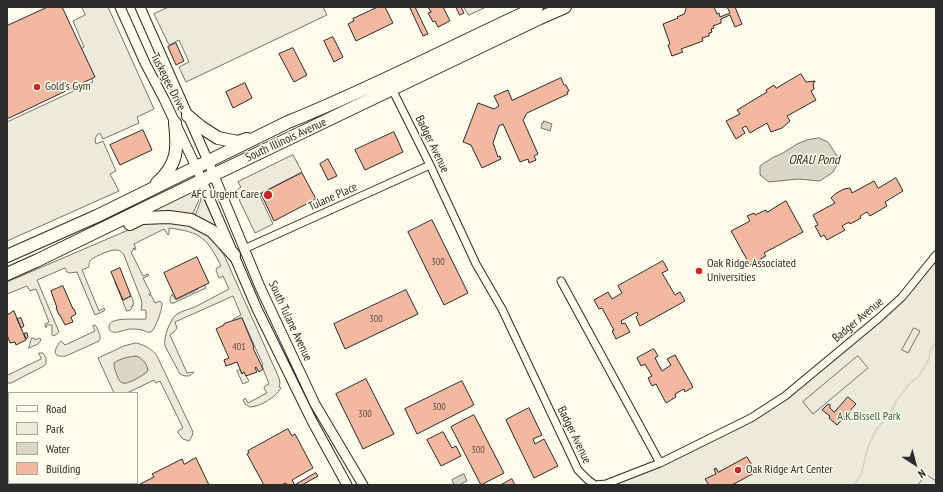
<!DOCTYPE html>
<style>
body{margin:0}
#map{position:relative;width:943px;height:492px;overflow:hidden;background:#fdfbea;font-family:"PT Sans Narrow",sans-serif}
canvas{display:block}
.frame{position:absolute;inset:0;border:8px solid #2b2b2b;pointer-events:none}
.legend{position:absolute;left:8px;top:392px;width:130px;height:92px;box-sizing:border-box;background:#fdfbea;border:1px solid #a9a89e;margin:0;padding:5px 7px;list-style:none;font-size:12px;color:#2b2b2b}
.legend li{display:flex;align-items:center;gap:8px;height:20px}
.legend b{width:20px;border:1px solid #a9a89e}
.north{position:absolute;left:895px;top:444px;width:40px;height:40px;-webkit-text-stroke:3px #fdfbea;paint-order:stroke;rotate:144deg;font-size:11px;font-weight:700;line-height:16px;text-align:center;color:#2b2b2b}
.north::after{content:'';display:block;margin:auto;width:14px;height:18px;background:#2b2b2b;clip-path:polygon(50% 0,100% 100%,50% 72%,0 100%)}
</style>
<div id="map">
<canvas width="943" height="492"></canvas>
<div class="frame"></div>
<ul class="legend">
<li><b style="height:5px;background:#fdfbea"></b>Road</li>
<li><b style="height:11px;background:#ecebdb"></b>Park</li>
<li><b style="height:11px;background:#d8d7c9"></b>Water</li>
<li><b style="height:11px;background:#f2b8a0"></b>Building</li>
</ul>
<div class="north">N</div>
</div>
<script>
const c = document.querySelector('canvas').getContext('2d');
c.lineJoin = 'round';
function fillPath(path, color) {
  c.fillStyle = color;
  c.fill(path, 'evenodd');
}
function stroke(path, color, width, dash) {
  c.strokeStyle = color;
  c.lineWidth = width;
  c.lineCap = dash ? 'butt' : 'round';
  c.setLineDash(dash || []);
  c.stroke(path);
}
function label(font, color, halo, rows, align = 'center') {
  c.font = font + ' "PT Sans Narrow",sans-serif';
  c.lineWidth = 3;
  c.setLineDash([]);
  c.textBaseline = 'middle';
  c.strokeStyle = halo;
  c.fillStyle = color;
  for (const [text, x, y, turn = 0] of rows) {
    c.save();
    c.translate(x, y);
    c.rotate((+turn || 0) * Math.PI / 180);
    c.textAlign = isNaN(turn) ? turn : align;
    if (halo) c.strokeText(text, 0, 0);
    c.fillText(text, 0, 0);
    c.restore();
  }
}
const green = new Path2D(`
 M194,190L199,200L192,215L175,212H147Z
 M200,191L218,229L203,219L195,216L201,200L197,192Z
 M151,223H183L205,232L213,240L224,255L279,378L280,383L279,387L281,388C276,397 260,407 250,407L245,404L243,400L245,398L248,403L267,393L264,388L265,386L269,384L262,366L263,365L242,318L234,321L233,319L241,315L233,296L175,322L177,328L174,332L170,335L187,373L194,372C191,377 185,377 180,374L165,346C163,338 170,319 177,314C182,311 189,309 195,307C206,301 218,295 229,289L223,276L219,278L216,270L217,268L221,266C207,238 201,232 169,228V234L168,235L164,229L134,244L136,249L135,250L134,248L133,249V251L131,252L143,276L148,274L149,275L148,276L143,278L151,294H149V295H151L155,303L160,301C161,302 161,302 162,303C163,308 155,330 151,332C148,333 145,331 142,330C138,329 134,329 130,329C123,330 109,337 109,327C108,316 138,320 146,319V311L145,310H141L142,303L141,299L124,255C122,252 120,250 116,250C112,249 96,256 92,259C89,261 89,264 89,267L82,270L99,311L104,308L105,309L104,311L95,315L77,272L70,273L67,272L65,268L37,280L59,332L54,336L52,335V325H47L46,328L45,326V324L49,322L36,289L30,291L27,286L7,294V282L140,225Z
 M936,260V485H614L674,459L753,420L895,307L924,276Z
 M115,282L123,300L131,296C133,299 134,302 133,306H132L131,308H132L130,310L127,311Z
 M204,285L206,288L195,293H193V294L174,303H171C169,299 171,297 172,294L176,300L198,289V288Z
 M94,325L96,326C98,331 102,336 99,341L66,356C51,358 54,349 61,341L65,345L95,331L93,327Z
 M32,338H34L35,340L40,338L41,340L38,344L29,348Z
 M136,343C145,345 152,349 157,356L193,432L192,436L189,441L183,439L178,433V431L183,428L160,381L156,383L154,380L127,393H114L98,358L124,346Z
 M39,353H43L46,358V363L44,366L11,383H7V374L8,375L41,359Z
 M240,370L242,374L244,372L249,381L243,384L237,371Z`);
fillPath(green, '#ecebdb');
stroke(green, '#74746e', 1);
const parking = new Path2D(`
 M82,7H108L154,109L137,117L139,123L103,139L100,133L97,135L95,139L96,144L103,141L116,171L110,174L119,191L7,241V122L93,82L79,50L84,47L73,21L85,15Z
 M169,7H323L327,15L186,82L179,67L189,62L179,40L169,45L154,14Z
 M464,7H486L469,15Z
 M293,155L302,172L259,194L273,224L255,233L235,191L241,187L238,182Z
 M914,328L920,331L908,353L902,350Z
 M858,356L868,368L813,414L803,402Z
 M927,475L936,481V485H918Z`);
fillPath(parking, '#eceadb');
stroke(parking, '#74746e', 1);
const water = new Path2D(`
 M544,121L552,124L550,131L541,128L542,123H543Z
 M819,138L828,142L837,156V165L833,172L820,181L798,179L769,182L760,175V166L772,158L783,153L797,144L807,140Z
 M136,356C143,359 146,362 148,370L147,372C143,375 128,385 123,383C119,382 118,378 117,375C115,371 114,368 114,363C121,358 128,357 136,356Z
 M464,474L467,481L459,485H454L452,480Z`);
fillPath(water, '#d8d7c9');
stroke(water, '#74746e', 1);
stroke(new Path2D(`
 M854,485L861,475L868,447L876,430L891,413L896,401L910,383L919,376L929,359L930,351L936,342`), '#d8d7c9', 2);
const building = new Path2D(`
 M48,7H62L95,77L7,119V26Z
 M378,7H385L393,23L356,41L348,24L354,21L353,19Z
 M412,7H415L428,34L423,36L410,8Z
 M428,7H443L450,21L438,27L435,21L433,22L428,13L431,12Z
 M456,7H461L464,13L460,15Z
 M687,7H714L717,14L719,13L720,17L730,13L727,7H735L742,24L735,27L730,15L721,19V23L713,26L714,28L711,29L712,32L709,33V36L702,38L703,41L681,49L683,52L672,56L668,45L670,44L663,24L678,18L677,17L684,14Z
 M333,37L343,57L334,62L324,41Z
 M176,43L184,61L176,65L168,47Z
 M293,48L307,75L294,82L279,54Z
 M801,74L806,82L815,81V82L813,83L814,89L811,91L816,100L787,116L790,121L782,128L771,132L767,123L750,133L746,126L742,128L745,133L736,139L726,121L740,114L737,110L767,92L766,90L774,85L776,88Z
 M561,78L564,85H566L569,91L567,92L568,94L527,113L523,120L538,154L534,156L536,160L529,163L528,159L520,162L503,124L499,126L493,143L498,157L500,156L501,159L482,168L471,145L463,142L478,103L494,109L499,106L494,96L508,90L512,100Z
 M245,83L252,98L233,108L226,92Z
 M143,130L152,150L120,165L110,145Z
 M394,132L403,152L365,170L355,150Z
 M328,159L337,176L328,180L320,164Z
 M302,173L316,199L274,221L261,194Z
 M896,178L903,191L885,202L887,206L870,216L867,212L860,216L861,218L850,224L849,222L842,226L845,230L827,240L824,235L821,237L815,226L818,225L813,215L835,203L831,198L835,194L844,189L850,188L852,193L874,181L878,188Z
 M786,201L803,232L764,253L766,256L750,265L731,231L750,221L747,216L754,213L755,215L766,210L767,212Z
 M432,220L468,293L444,305L408,232Z
 M197,257L209,283L176,299L164,273Z
 M663,261L668,270L662,273L675,295L680,292L685,301L640,326L636,317L638,315L637,312L621,321L622,324L625,323L630,332L616,339L612,331L614,330L602,308L599,309L594,300L608,292L612,299L622,293L618,286Z
 M120,268L131,296L123,300L111,272Z
 M63,286L73,309H74L76,314L71,317L73,322L65,325L60,315H59L56,308H57L51,291Z
 M406,290L418,314L345,349L334,324Z
 M14,311L26,340L16,345L15,342L10,343L7,335V312L8,314Z
 M21,318L24,326L21,328L17,319Z
 M242,318L254,347L253,348L263,369L259,372L256,367L255,368L257,372L246,376L244,372L242,374L237,362L226,366L224,360L229,358L216,329L224,325V324Z
 M27,333L28,337L26,339L24,334Z
 M654,349L658,356L655,358L662,371L671,365L667,359L675,355L693,387L685,392L684,389L675,394L676,397L666,403L656,384L652,386L648,378L652,376L645,364L641,366L637,358Z
 M366,379L394,434L363,449L336,394Z
 M462,381L474,405L417,434L405,409Z
 M848,397L856,404L837,425L829,418L830,416L822,410L827,405L829,404L830,405V408L834,412Z
 M529,408L542,435L533,439L535,444L544,439L558,466L534,478L506,420Z
 M474,415L504,473L481,485L451,427Z
 M288,429L292,436L295,434L313,468L292,480L295,485H287L286,483L281,485H264L247,454L249,453L248,451Z
 M443,432L452,448L456,446L461,456L441,466L427,440Z
 M747,457L756,472L732,485H709L705,479L716,474L714,469L716,468L718,472Z
 M196,458L209,485H138L154,477L152,474L182,459L184,464Z
 M316,473L318,476L302,485H295Z
 M512,479L515,485H501Z`);
fillPath(building, '#f2b8a0');
stroke(building, '#2b2b2b', 1);
const street = new Path2D(`
 M391,87L430,165L476,264L502,309L578,470L588,480L595,485L606,484L660,463L751,418L785,396L879,318L902,297L936,255
 M244,249L430,165
 M561,281L660,463`);
const secondary = new Path2D(`
 M120,7L145,63L164,99L196,167L257,309L312,421L347,485
 M140,7L208,161L260,287L315,404L363,485`);
const highway = new Path2D(`
 M188,116L201,127L218,138L238,142L247,139
 M157,183C178,164 178,149 175,123
 M130,224L142,218L169,217L191,220L212,231L234,255
 M7,256L97,216L288,122C373,88 454,45 537,7
 M7,274L36,261L213,175L540,18L565,7`);
stroke(street, '#2b2b2b', 9);
stroke(secondary, '#2b2b2b', 11);
stroke(highway, '#2b2b2b', 14);
stroke(street, '#fdfbea', 7);
stroke(secondary, '#fdfbea', 9);
stroke(highway, '#fdfbea', 12);
for (const [x, y, r, color] of [
 [37,87,4,"#c62828"],
 [268,195,5,"#c62828"],
 [699,271,4,"#c62828"],
 [738,470,4,"#c62828"]
]) {
  const dot = new Path2D();
  dot.arc(x, y, r, 0, 2 * Math.PI);
  c.fillStyle = color;
  c.fill(dot);
  stroke(dot, '#fdfbea', 1.5);
}
label('10px', '#5d4e48', null, [
 ["300",438,262],
 ["300",376,319],
 ["401",239,347],
 ["300",439,407],
 ["300",365,414],
 ["300",478,450]
]);
label('12px', '#2b2b2b', '#fdfbea', [
 ["Tuskegee Drive",168,82,63],
 ["South Illinois Avenue",286,140,-25],
 ["Badger Avenue",432,144,64],
 ["Tulane Place",333,197,-24],
 ["Badger Avenue",858,320,-40],
 ["South Tulane Avenue",290,321,65],
 ["Badger Avenue",574,435,64]
]);
label('12px', '#2b2b2b', '#fdfbea', [
 ["Gold's Gym",45,87],
 ["AFC Urgent Care",259,195,"right"],
 ["Oak Ridge Associated",707,264],
 ["Universities",707,278],
 ["Oak Ridge Art Center",746,470]
], 'left');
label('12px', '#34623c', '#fdfbea', [
 ["A.K.Bissell Park",869,417]
]);
label('italic 13px', '#2b2b2b', '#fdfbea', [
 ["ORAU Pond",814,160]
]);
</script>
